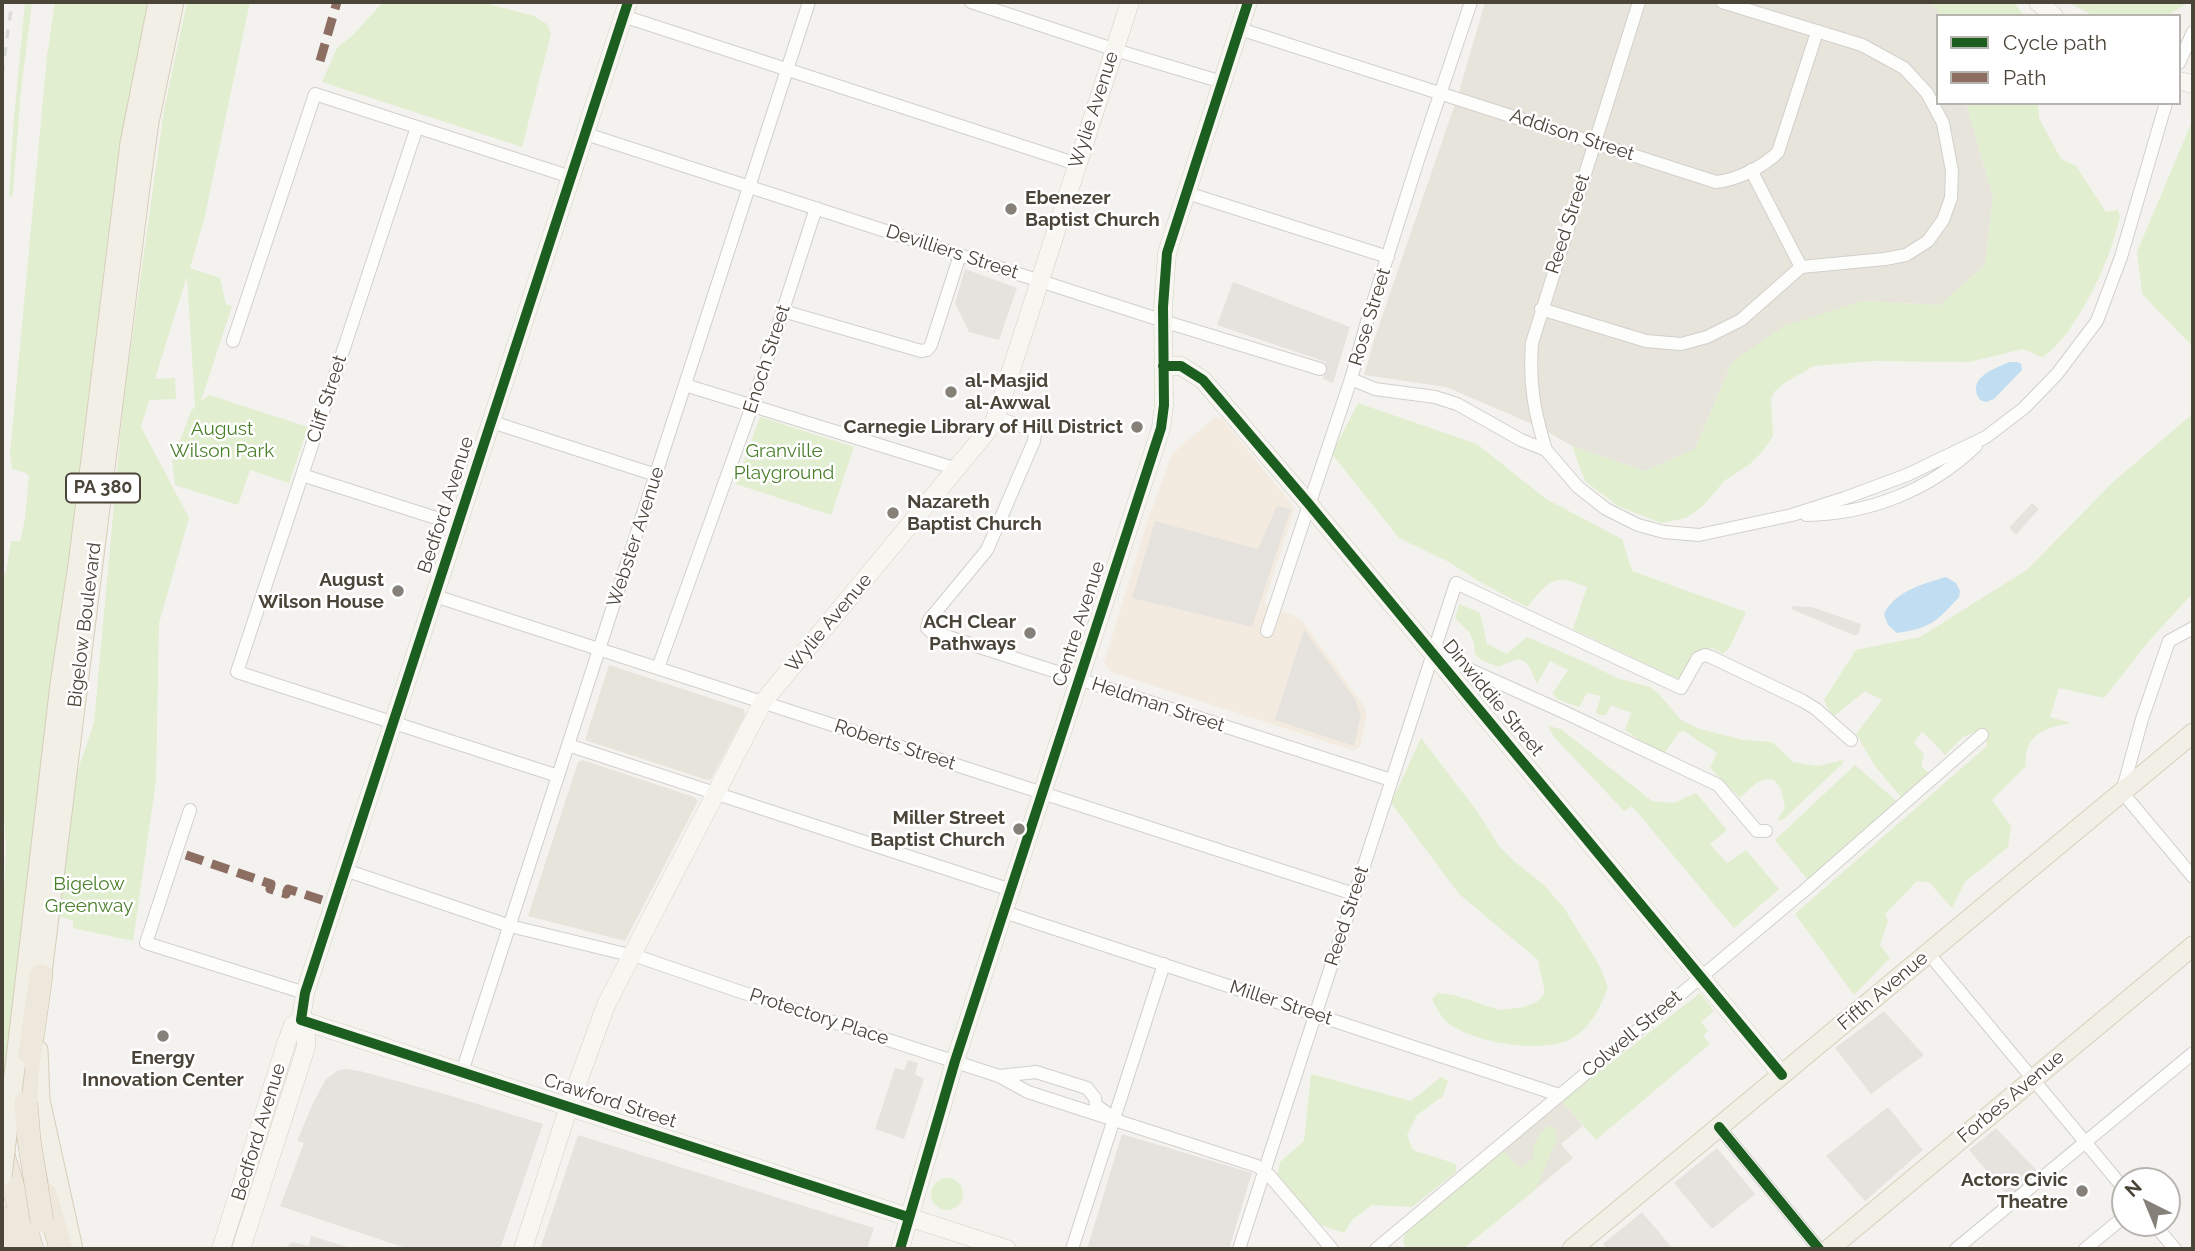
<!DOCTYPE html>
<style>
body{margin:0}
#map{position:relative;width:2195px;height:1251px;overflow:hidden;background:#f4f2ee;font-family:Raleway,sans-serif}
canvas{display:block}
.frame{position:absolute;inset:0;border:4px solid #4b4439;pointer-events:none}
.legend{position:absolute;left:1936px;top:14px;width:245px;height:91px;box-sizing:border-box;background:#fff;border:2px solid #b7b4b0;margin:0;padding:9px 12px;list-style:none;font-size:21px;color:#4b4439}
.legend li{display:flex;align-items:center;gap:14px;height:35px}
.legend b{width:35px;border:2px solid #b7b4b0}
.north{position:absolute;left:2111px;top:1167px;width:70px;height:70px;box-sizing:border-box;background:#fff;border:2px solid #b7b4b0;border-radius:50%;rotate:317deg;font-size:19px;font-weight:700;line-height:28px;text-align:center;color:#4b4439}
.north::after{content:'';display:block;margin:auto;width:24px;height:32px;background:#868178;clip-path:polygon(50% 0,100% 100%,50% 72%,0 100%)}
</style>
<div id="map">
<canvas width="2195" height="1251"></canvas>
<div class="frame"></div>
<ul class="legend">
<li><b style="height:9px;background:#1b5e20"></b>Cycle path</li>
<li><b style="height:9px;background:#8d6e63"></b>Path</li>
</ul>
<div class="north">N</div>
</div>
<script>
const c = document.querySelector('canvas').getContext('2d');
c.lineJoin = 'round';
function fillPath(path, color) {
  c.fillStyle = color;
  c.fill(path, 'evenodd');
}
function stroke(path, color, width, dash) {
  c.strokeStyle = color;
  c.lineWidth = width;
  c.lineCap = dash ? 'butt' : 'round';
  c.setLineDash(dash || []);
  c.stroke(path);
}
function label(font, color, halo, rows, align = 'center') {
  c.font = font + ' Raleway,sans-serif';
  c.lineWidth = 5;
  c.setLineDash([]);
  c.textBaseline = 'middle';
  c.strokeStyle = halo;
  c.fillStyle = color;
  for (const [text, x, y, turn = 0] of rows) {
    c.save();
    c.translate(x, y);
    c.rotate((+turn || 0) * Math.PI / 180);
    c.textAlign = isNaN(turn) ? turn : align;
    if (halo) c.strokeText(text, 0, 0);
    c.fillText(text, 0, 0);
    c.restore();
  }
}
fillPath(new Path2D(`
 M1485,2H1928L1938,9L1940,16H1938V103H1966L1993,197L1985,265L1940,305L1862,301L1732,362L1695,449L1645,471L1572,446L1539,427L1446,387L1364,375L1375,337L1458,95Z
 M609,665L744,709L745,715L711,779L707,780L585,740Z
 M583,760L694,797L698,801L625,941L528,916L578,762Z
 M1562,1101L1583,1126L1561,1144L1573,1158L1536,1189L1503,1151Z`), '#e7e4dc');
fillPath(new Path2D(`
 M1215,417L1222,419L1295,508L1264,603L1301,619L1365,707L1367,714L1360,747L1354,751L1111,672L1104,663L1146,525L1172,454Z`), '#f3ebdf');
fillPath(new Path2D(`
 M25,2H32L21,90L13,193L10,199L9,194L13,129Z
 M55,2H148L130,89L108,236L68,568L55,651L4,1079L2,1080V935L6,849L2,778V578L6,572L11,541H20L25,519L29,476L26,473L12,469L10,454L47,56Z
 M187,2H250L204,220L190,268L220,278L226,304L232,306L201,401L209,395L308,427L289,483L250,470L238,505L175,485L172,462L191,411L195,407L187,276L155,379L175,378L176,399L149,400L141,427L189,518L159,623L156,781L133,941L73,928V921L56,915L72,787L94,723L124,394L122,383L126,382L164,110Z
 M383,2H481L534,16L547,24L551,34L522,147L322,82L337,48L353,35Z
 M1928,2H2014L2024,16H1940L1938,9Z
 M2067,2H2190L2166,16H2094Z
 M1966,103H2038L2039,118L2061,159L2076,166L2106,212L2118,210L2120,218C2115,234 2111,250 2104,266C2095,289 2065,346 2042,357L2023,349L1969,362L1873,361L1814,366L1786,382L1775,391L1771,399L1773,436L1763,451L1750,464L1724,481L1705,504L1686,518L1661,523L1618,506L1585,481L1572,446L1645,471L1695,449L1732,362L1784,326L1862,301L1940,305L1985,265L1993,197Z
 M2193,119V347L2142,294L2137,252Z
 M1358,403L1477,444L1546,499L1622,539L1632,571L1746,612L1730,647L1723,654L1712,648L1694,654L1680,680L1573,629L1587,587C1553,572 1548,582 1527,607L1480,582L1449,562L1399,538L1332,454Z
 M2193,408V593L2148,642L2104,698L2059,688L2050,717L2071,723C2045,728 2023,734 2026,766L1992,800L2011,826L2008,847L1965,882L1952,908L1929,882L1917,881L1885,914L1888,921L1880,945L1890,958L1854,995L1795,914L1987,746L1984,729L1963,737L1945,755L1922,731L1914,743L1924,754L1921,766L1931,775L1901,797L1875,766L1856,734L1882,700L1865,691L1833,717L1824,700L1856,650L1920,637L2027,570L2111,484L2190,416Z
 M760,417L854,447L831,515L736,484Z
 M1459,604L1480,613L1487,644L1507,654L1527,637L1583,661L1617,678L1650,687L1659,694L1681,720L1700,729L1743,740L1772,742L1793,762L1818,766L1843,760L1842,764L1784,819L1777,821L1785,808L1781,789L1774,780C1759,776 1751,788 1740,798L1710,768L1717,753L1684,731L1679,732L1664,754L1647,745L1625,730L1631,713L1611,705L1606,715H1599L1596,712L1601,696L1587,693L1579,707L1557,699L1553,693L1568,670L1550,661L1537,684C1526,658 1525,654 1499,667L1481,660L1475,654L1474,643L1469,632L1455,618Z
 M1548,726L1561,729L1652,801L1674,803L1696,793L1727,830L1710,844L1727,863L1746,850L1779,889L1734,928L1632,806L1624,811L1554,737Z
 M1421,738L1477,811L1499,846L1516,863L1543,884L1564,908L1599,965L1608,987C1602,1004 1594,1020 1580,1033C1552,1057 1479,1044 1451,1025C1441,1018 1437,1009 1432,999L1438,993L1454,995L1499,1010L1524,1007L1538,1001L1545,993L1538,960L1459,894L1391,803Z
 M1855,765L1898,802L1808,880L1775,840Z
 M1700,993L1714,1011L1701,1022L1708,1031L1703,1035L1710,1044L1596,1140L1562,1101Z
 M1311,1074L1411,1101L1441,1077L1448,1081L1443,1096L1417,1115L1407,1135L1413,1150L1456,1164V1172L1412,1207L1372,1205L1353,1219L1344,1233L1321,1225L1277,1177L1280,1162L1304,1141Z
 M1549,1125L1555,1129L1557,1138L1536,1189L1463,1249H1406L1403,1241L1406,1232L1503,1151L1517,1166L1521,1168L1533,1158C1533,1143 1538,1134 1549,1125Z
 M931 1194a16 16 0 1 1 32 0a16 16 0 1 1-32 0Z`), '#e1eecf');
fillPath(new Path2D(`
 M965,269L1017,288L999,340L969,332L955,303Z
 M1233,282L1350,327L1333,383L1323,379L1326,362L1217,325Z
 M2032,503L2039,509L2016,535L2009,528Z
 M1277,506L1291,509L1252,627L1132,598L1155,521L1258,549Z
 M1792,606L1812,607L1861,624L1859,633L1856,636L1791,609Z
 M1304,629L1355,699L1361,715L1354,746L1275,720Z
 M1884,1011L1924,1055L1871,1094L1835,1048Z
 M908,1060L918,1063L915,1074L924,1079L904,1139L875,1129L895,1068L904,1070Z
 M344,1069L360,1071L445,1094L543,1124L500,1249H409L280,1206L304,1143L297,1141L313,1103L326,1079L337,1071Z
 M1888,1107L1923,1150L1865,1201L1826,1156Z
 M1996,1128L2042,1176L2012,1201L1969,1150Z
 M1122,1134L1252,1173L1229,1249H1087Z
 M578,1135L874,1228L867,1249H540Z
 M1717,1148L1755,1194L1712,1229L1674,1183Z
 M1642,1212L1673,1249H1607L1603,1244Z
 M311,1236L354,1249H284L292,1242L309,1246Z`), '#e6e3df');
fillPath(new Path2D(`
 M2010,362H2017L2021,364L2022,370L1994,399L1986,402L1980,400C1966,379 1992,369 2010,362Z
 M1946,577L1956,583L1960,591L1959,597C1936,622 1931,628 1897,633L1888,625L1884,614C1895,591 1923,584 1946,577Z`), '#c0ddf1');
const street = new Path2D(`
 M971,2L1125,53L1222,82
 M623,16L1077,164
 M1240,29L1716,182C1737,180 1763,167 1778,152L1817,32
 M2179,63L2193,32
 M417,127L237,672L558,776
 M586,134L1176,325L1320,369
 M1751,170L1801,267
 M1187,193L1388,257
 M1541,309L1646,341L1681,344L1707,337L1741,320L1801,267L1885,259L1906,255L1928,241L1943,220L1951,198L1952,171L1943,123L1927,93L1904,68L1862,45L1722,2
 M783,311L921,351L927,350L931,345L960,255
 M233,341L315,94L571,177
 M1351,379L1375,389L1435,397L1457,404L1521,440L1546,450L1578,487L1606,509L1638,525L1664,532L1699,535L1792,515L1845,498L1907,475L1986,437L2024,408L2057,374L2097,321L2121,257L2166,103
 M685,385L957,469
 M995,417L1030,429L1035,433L1034,441L987,550L929,620L927,628L930,631L1391,780
 M492,422L656,475
 M1546,450C1534,411 1529,384 1532,343L1639,2
 M302,475L458,525
 M1806,515C1870,514 1930,490 1976,446
 M435,596L1354,894
 M2193,628L2169,641L2142,719L2122,792L2193,877
 M1267,631L1351,379L1368,318L1419,157L1471,2
 M1435,654L1566,713L1718,785L1757,831H1766
 M658,668L752,406L816,208
 M568,745L1011,890
 M190,810L146,943L305,993
 M345,870L510,926L642,958L735,990L999,1076L1036,1072L1087,1088L1095,1098L1096,1105L1115,1119
 M1004,912L1559,1095
 M1929,954L2125,1190
 M462,1072L809,2
 M999,1076L1028,1092L1257,1166L1269,1175L1332,1249
 M1719,1127L1819,1249
 M2153,1223L2175,1249
 M1072,1249L1164,964
 M1239,1249L1456,583L1681,688L1698,658L1705,655L1711,657L1803,701L1816,709L1851,740
 M1376,1249L1805,890L1982,735
 M1956,1249L2193,1053
 M2085,1249L2125,1216`);
const secondary = new Path2D(`
 M2038,2L2054,16
 M2179,81L2193,84
 M1163,366H1181L1203,380L1308,503L1782,1075
 M301,1020L1007,1249
 M221,1249L286,1044L293,1025L301,1020
 M241,1249L306,1047V1032L301,1020L305,993L628,2
 M523,1249L569,1106L606,1005L763,702L994,423L1130,2
 M900,1249L955,1061L1161,428L1164,405L1163,307L1167,253L1248,2`);
const primary = new Path2D(`
 M40,989L141,179L149,122L174,2
 M38,1050L40,1100L73,1249
 M15,1067L60,684L78,565L130,143L158,2
 M1572,1249L2193,733
 M1829,1249L2193,946`);
const highway = new Path2D(`
 M26,1103L27,1074L41,976
 M2,1151L32,1249
 M45,1194L61,1249
 M2,1218L12,1249`);
stroke(street, '#d2d0cb', 14);
stroke(secondary, '#d3cfc5', 19);
stroke(primary, '#d6cebb', 21);
stroke(highway, '#ccbfa9', 24);
stroke(street, '#fdfdfc', 12);
stroke(secondary, '#f7f6f1', 18);
stroke(primary, '#f2efe6', 19);
stroke(highway, '#ede8db', 23);
stroke(new Path2D(`
 M2,74L12,2`), '#dbdbda', 3.5, [9, 9]);
const primaryBridge = new Path2D(`
 M2,1176L15,1067`);
const highwayBridge = new Path2D(`
 M26,1103L29,1140L42,1221`);
stroke(primaryBridge, '#d6cebb', 21, []);
stroke(highwayBridge, '#ccbfa9', 24, []);
stroke(primaryBridge, '#f2efe6', 19);
stroke(highwayBridge, '#ede8db', 23);
stroke(new Path2D(`
 M320,61L337,2
 M186,855L271,884L270,889L286,894L288,889L322,900`), '#8d6e63', 9, [18, 9]);
stroke(new Path2D(`
 M628,2L305,993L301,1020L908,1217
 M1163,366H1181L1203,380L1308,503L1782,1075
 M1719,1127L1819,1249
 M900,1249L955,1061L1161,428L1164,405L1163,307L1167,253L1248,2`), '#1b5e20', 10);
for (const [x, y, r, color] of [
 [1011,209,7,"#868178"],
 [951,392,7,"#868178"],
 [1137,427,7,"#868178"],
 [893,513,7,"#868178"],
 [398,591,7,"#868178"],
 [1030,633,7,"#868178"],
 [1019,829,7,"#868178"],
 [163,1036,7,"#868178"],
 [2082,1191,7,"#868178"]
]) {
  const dot = new Path2D();
  dot.arc(x, y, r, 0, 2 * Math.PI);
  c.fillStyle = color;
  c.fill(dot);
  stroke(dot, '#fff', 2.5);
}
for (const [x, y, w] of [
 [103,488,74]
]) {
  const box = new Path2D();
  box.roundRect(x - w / 2, y - 14.5, w, 29, 5);
  c.fillStyle = '#fff';
  c.fill(box);
  stroke(box, '#4b4439', 2);
}
label('bold 18px', '#4b4439', null, [
 ["PA 380",103,488]
]);
label('19px', '#4b4439', '#fff', [
 ["Wylie Avenue",1094,110,-72],
 ["Addison Street",1572,135,18],
 ["Reed Street",1568,224,-72],
 ["Devilliers Street",952,252,18],
 ["Rose Street",1370,317,-73],
 ["Enoch Street",767,359,-72],
 ["Cliff Street",327,399,-72],
 ["Bedford Avenue",446,505,-72],
 ["Webster Avenue",636,537,-72],
 ["Wylie Avenue",829,623,-50],
 ["Centre Avenue",1079,624,-72],
 ["Bigelow Boulevard",85,625,-83],
 ["Dinwiddie Street",1493,698,50],
 ["Heldman Street",1158,705,18],
 ["Roberts Street",895,745,18],
 ["Reed Street",1347,916,-72],
 ["Fifth Avenue",1883,991,-40],
 ["Miller Street",1281,1003,18],
 ["Protectory Place",819,1017,18],
 ["Colwell Street",1632,1034,-40],
 ["Forbes Avenue",2011,1097,-40],
 ["Crawford Street",610,1101,18],
 ["Bedford Avenue",259,1132,-73]
]);
label('bold 19px', '#4b4439', '#fff', [
 ["Ebenezer",1025,198,"left"],
 ["Baptist Church",1025,220,"left"],
 ["al-Masjid",965,381,"left"],
 ["al-Awwal",965,403,"left"],
 ["Carnegie Library of Hill District",1123,427],
 ["Nazareth",907,502,"left"],
 ["Baptist Church",907,524,"left"],
 ["August",384,580],
 ["Wilson House",384,602],
 ["ACH Clear",1016,622],
 ["Pathways",1016,644],
 ["Miller Street",1005,818],
 ["Baptist Church",1005,840],
 ["Energy",163,1058,"center"],
 ["Innovation Center",163,1080,"center"],
 ["Actors Civic",2068,1180],
 ["Theatre",2068,1202]
], 'right');
label('19px', '#4a7f2a', '#fff', [
 ["August",222,429],
 ["Wilson Park",222,451],
 ["Granville",784,451],
 ["Playground",784,473],
 ["Bigelow",89,884],
 ["Greenway",89,906]
]);
</script>
